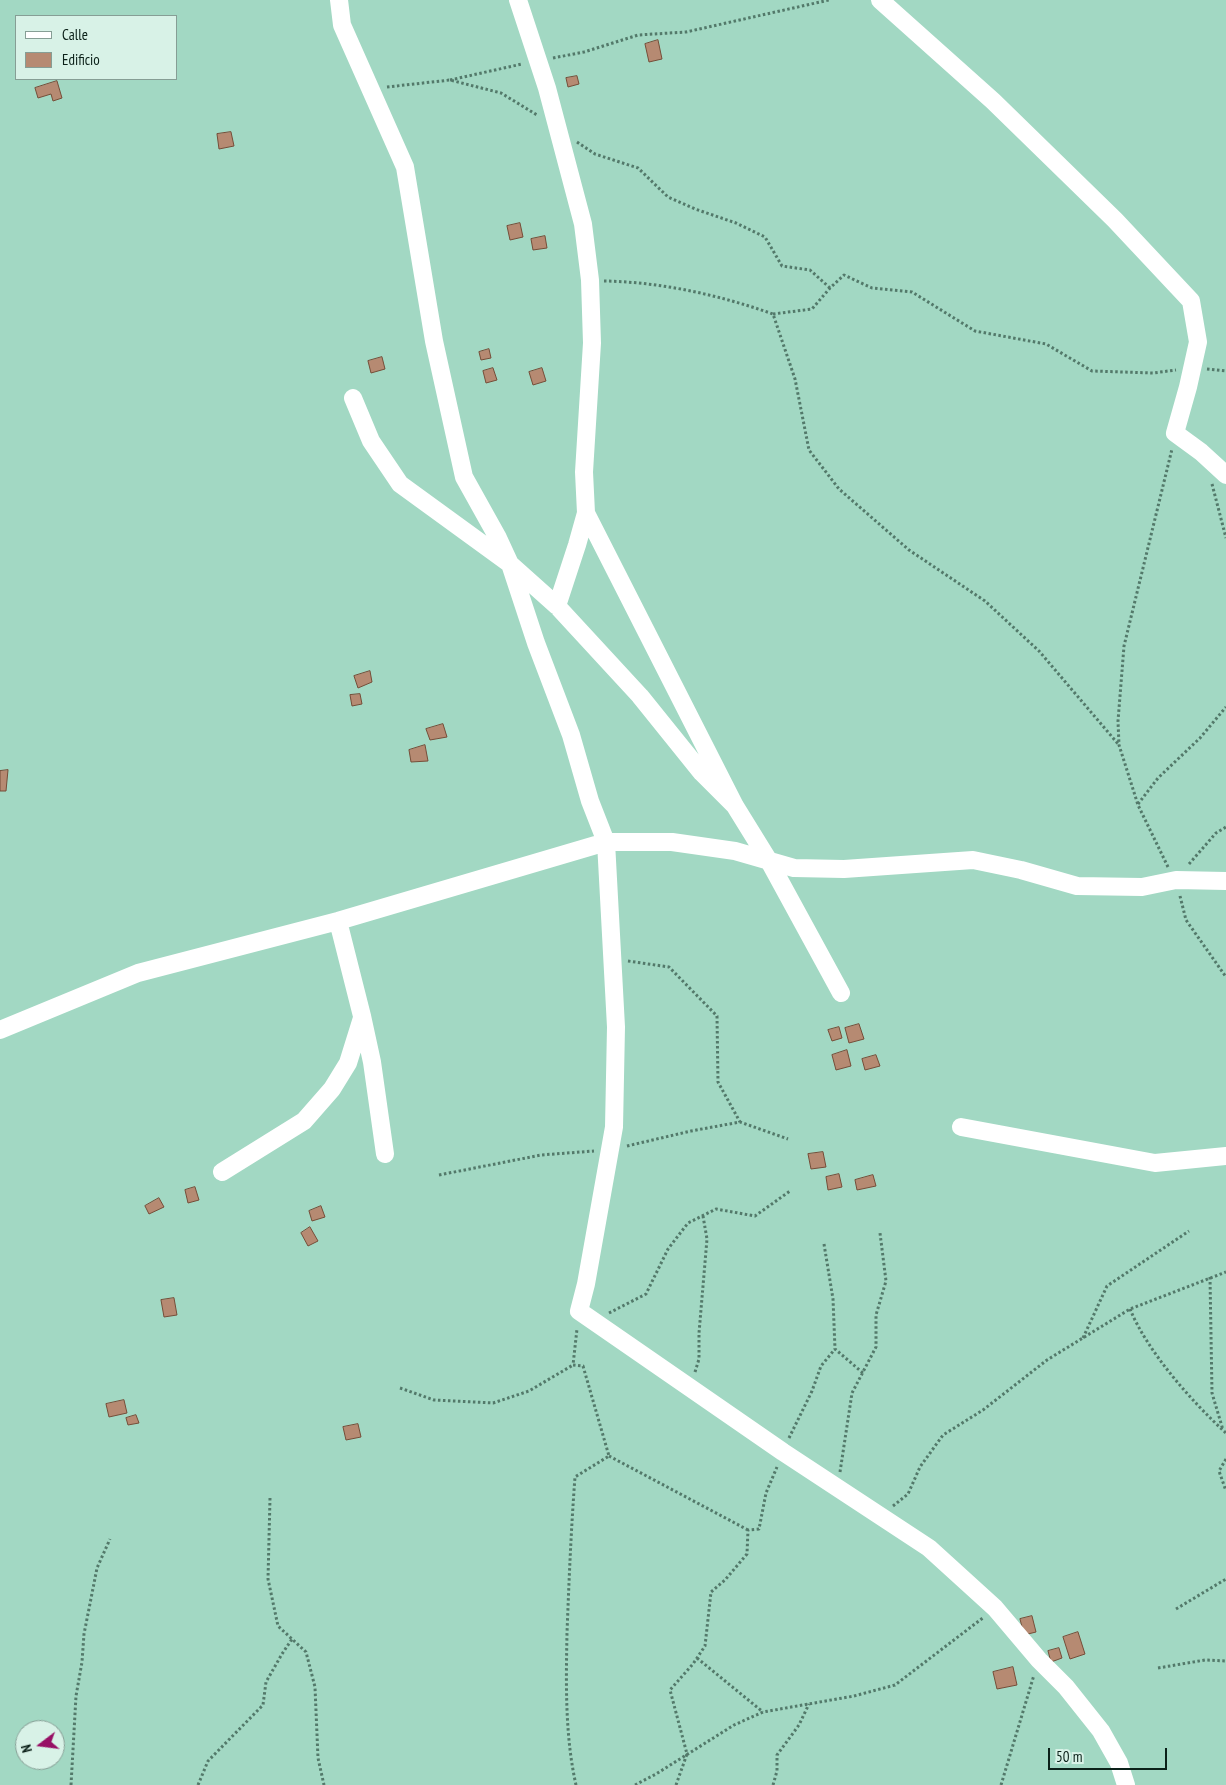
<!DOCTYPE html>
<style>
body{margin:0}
#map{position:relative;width:1226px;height:1785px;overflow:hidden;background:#a2d8c3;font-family:"PT Sans Narrow",sans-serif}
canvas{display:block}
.legend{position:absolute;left:15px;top:15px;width:162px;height:65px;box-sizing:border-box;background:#d8f2e7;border:1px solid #869e95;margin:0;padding:6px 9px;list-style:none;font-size:15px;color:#0b2119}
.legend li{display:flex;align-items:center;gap:10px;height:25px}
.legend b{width:25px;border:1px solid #869e95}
.north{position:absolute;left:15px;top:1720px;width:50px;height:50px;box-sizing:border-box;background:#d8f2e7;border:1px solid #869e95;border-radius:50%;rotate:255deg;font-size:14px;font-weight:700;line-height:20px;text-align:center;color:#0b2119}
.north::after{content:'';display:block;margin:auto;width:18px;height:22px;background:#971065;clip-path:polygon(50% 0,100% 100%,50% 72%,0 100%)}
.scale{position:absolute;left:1048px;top:1748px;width:119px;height:22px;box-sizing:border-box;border:2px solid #0b2119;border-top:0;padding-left:6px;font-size:15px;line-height:18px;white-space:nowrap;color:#0b2119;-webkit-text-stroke:4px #d8f2e7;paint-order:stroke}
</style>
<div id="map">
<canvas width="1226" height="1785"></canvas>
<ul class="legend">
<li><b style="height:6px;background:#fff"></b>Calle</li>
<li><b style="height:14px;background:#b68a72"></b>Edificio</li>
</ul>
<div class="north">N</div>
<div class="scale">50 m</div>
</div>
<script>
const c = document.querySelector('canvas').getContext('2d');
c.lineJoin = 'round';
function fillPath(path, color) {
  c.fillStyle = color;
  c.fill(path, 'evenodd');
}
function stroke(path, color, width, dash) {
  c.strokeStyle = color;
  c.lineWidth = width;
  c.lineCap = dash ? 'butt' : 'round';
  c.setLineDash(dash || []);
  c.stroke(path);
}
const building = new Path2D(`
 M658,40L662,59L649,62L645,44Z
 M577,76L579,84L568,87L566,78Z
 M57,81L62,98L53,101L51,94L38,98L35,88Z
 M231,132L234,146L219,149L217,134Z
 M520,223L523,237L510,240L507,226Z
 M545,236L547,248L533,250L531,239Z
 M489,349L491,358L481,360L479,352Z
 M382,357L385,369L371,373L368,361Z
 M493,368L497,380L486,383L483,371Z
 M542,368L546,381L533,385L529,372Z
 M370,671L372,682L358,688L354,676Z
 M360,694L362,704L352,706L350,695Z
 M443,724L447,737L430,740L426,729Z
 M425,745L428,761L411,762L409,750Z
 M8,770L6,791H0V771Z
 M859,1024L864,1039L849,1043L845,1028Z
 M839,1027L842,1038L832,1041L828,1030Z
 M847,1050L851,1066L836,1070L832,1055Z
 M876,1055L880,1066L865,1070L862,1059Z
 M823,1152L826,1167L811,1169L808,1154Z
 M839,1174L842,1187L828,1190L826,1177Z
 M873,1175L876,1186L857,1190L855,1180Z
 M195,1187L199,1200L188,1203L185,1190Z
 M159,1198L164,1207L149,1214L145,1206Z
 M321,1206L325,1217L312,1221L309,1211Z
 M310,1227L318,1241L308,1246L301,1233Z
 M174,1298L177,1315L164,1317L161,1300Z
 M124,1400L127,1413L109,1417L106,1404Z
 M136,1415L139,1423L128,1425L126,1418Z
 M358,1424L361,1437L346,1440L343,1427Z
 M1032,1616L1036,1632L1024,1635L1020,1619Z
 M1078,1632L1085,1654L1070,1659L1063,1637Z
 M1059,1648L1062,1658L1051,1662L1048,1651Z
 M1013,1667L1017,1685L997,1689L993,1672Z`);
fillPath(building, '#b68a72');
stroke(building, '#754d38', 1);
stroke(new Path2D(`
 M553,58L584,52L638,35L686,32L829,0
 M450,80L522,64
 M387,87L450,80L501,93L537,115
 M577,142L595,154L638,168L668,197L695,209L736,223L765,237L782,266L810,270L830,288
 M604,281C661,282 719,295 773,314L795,379L809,450L839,489L909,550L985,601L1039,651L1119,745
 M773,314L812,309L830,288L844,275L872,288L912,292L975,331L1046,344L1092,371L1153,373L1176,370
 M1207,369L1226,371
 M1212,484L1226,538
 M1138,804L1158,778L1200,738L1226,707
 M1189,864L1216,833L1226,827
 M1168,867L1138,805L1119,745L1118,721L1124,646L1172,449
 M1180,896L1186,920L1226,977
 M628,961L669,967L717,1016L718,1082L740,1122
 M627,1146L691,1131L740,1122L788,1139
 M439,1175L541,1155L594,1151
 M824,1244L833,1299L835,1349L863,1373
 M1210,1277L1212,1393L1223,1430
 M1130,1309C1147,1351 1192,1402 1226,1433
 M609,1313L646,1294L668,1249L688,1223L716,1209L755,1216L790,1191
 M1083,1338L1107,1286L1189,1231
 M695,1372L699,1359V1333L707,1239L703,1216
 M400,1388L434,1400L493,1403L529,1391L573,1365
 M789,1438L812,1391L821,1366L835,1349
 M609,1456L748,1530
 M1226,1459L1219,1471L1226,1491
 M840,1472L852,1393L876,1347V1315L886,1281L880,1233
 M270,1498L268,1579L278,1626L306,1652L315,1687L318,1758L324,1785
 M893,1506L908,1494L920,1467L943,1435L983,1410L1047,1360L1130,1309L1226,1272
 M1176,1609L1226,1579
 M697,1658L763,1712
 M1158,1668L1205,1660L1226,1661
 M71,1785L76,1696L82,1662L84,1634L97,1568L110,1539
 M198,1785L208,1761L263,1705L266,1682L282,1654L292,1639
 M576,1785C565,1736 566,1684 567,1633C569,1581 571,1530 575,1477L609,1456L583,1366L573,1365L577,1329
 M635,1785L656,1774L734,1725L763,1712L854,1696L895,1685L984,1617
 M676,1785L687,1754L670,1690L693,1664L705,1646L711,1592L725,1580L747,1554L748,1530L759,1529L766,1493L777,1467
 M773,1785L777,1771V1755L799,1725L809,1704
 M1001,1785L1034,1675`), '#53796a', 3, [2.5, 2.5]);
stroke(new Path2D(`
 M339,0L342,25L405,167L434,341L464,477L498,538L510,564L536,643L571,735L590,801L606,842L616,1027L614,1127L586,1284L579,1311L783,1452L929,1548L995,1608L1039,1660L1066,1687L1101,1731L1119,1763L1126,1785
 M518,0L547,88L583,224L590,280L592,343L584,472L586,513L577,545L557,606
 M880,0L993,101L1115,220L1191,301L1198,342L1188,387L1175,433L1201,452L1226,475
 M353,398L371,441L400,484L510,564L557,606L640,696L702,773L735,806
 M586,513L735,806L769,861L841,993
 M338,921L362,1016L372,1062L385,1154
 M0,1030L138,973L338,921L606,842H672L735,851L794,868L844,869L973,860L1021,870L1077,886L1142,887L1176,880L1226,881
 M961,1127L1155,1163L1226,1156
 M222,1172L304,1121L332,1089L348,1063L362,1018`), '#fff', 18);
</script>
